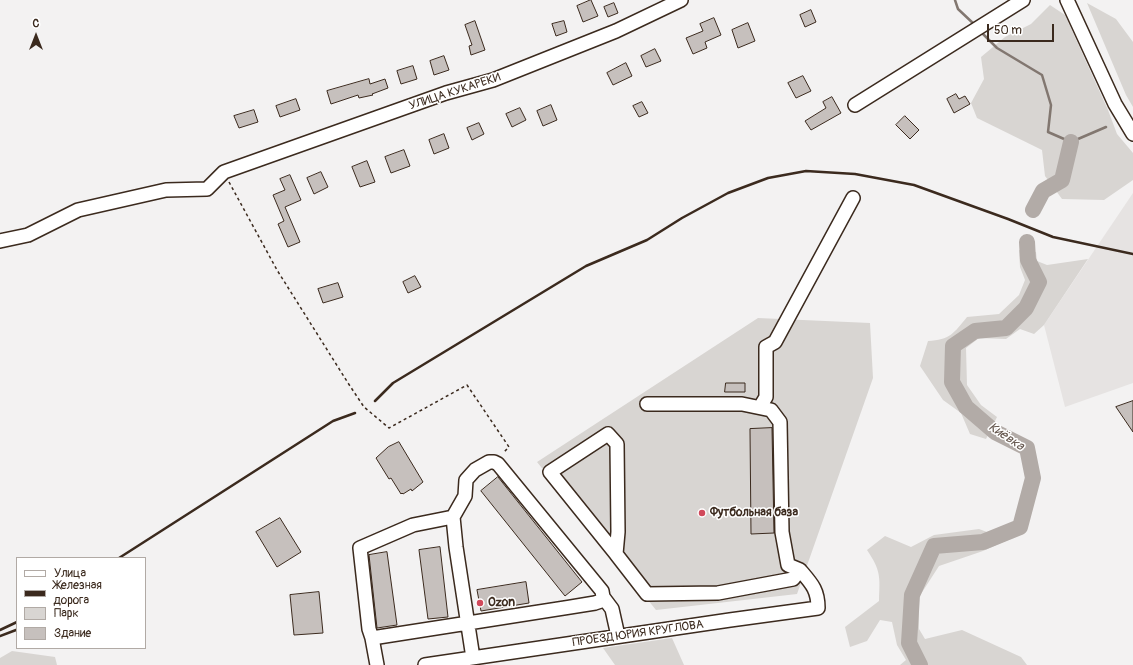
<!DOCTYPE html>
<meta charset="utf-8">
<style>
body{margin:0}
#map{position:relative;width:1133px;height:665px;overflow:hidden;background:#f3f2f2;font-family:Pangolin,sans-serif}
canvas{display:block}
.legend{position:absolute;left:16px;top:557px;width:130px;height:92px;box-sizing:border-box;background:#fff;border:1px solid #b1aaa5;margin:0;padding:5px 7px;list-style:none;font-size:12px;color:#3b2a1e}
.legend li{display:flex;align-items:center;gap:8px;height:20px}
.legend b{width:20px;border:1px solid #b1aaa5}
.north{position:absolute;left:16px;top:16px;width:40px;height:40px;-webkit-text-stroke:3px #fff;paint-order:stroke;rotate:0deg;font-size:11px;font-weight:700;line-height:16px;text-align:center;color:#3b2a1e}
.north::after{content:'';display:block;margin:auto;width:14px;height:18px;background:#3b2a1e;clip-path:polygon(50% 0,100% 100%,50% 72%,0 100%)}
.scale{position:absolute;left:987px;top:24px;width:67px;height:18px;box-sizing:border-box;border:2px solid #3b2a1e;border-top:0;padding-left:5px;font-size:12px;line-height:14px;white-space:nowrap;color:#3b2a1e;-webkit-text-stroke:3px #fff;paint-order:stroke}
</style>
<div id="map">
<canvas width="1133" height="665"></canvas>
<ul class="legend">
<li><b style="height:5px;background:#fff"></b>Улица</li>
<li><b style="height:5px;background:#3b2a1e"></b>Железная дорога</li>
<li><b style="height:11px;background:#d8d5d2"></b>Парк</li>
<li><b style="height:11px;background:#c6c0bd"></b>Здание</li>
</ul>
<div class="north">С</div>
<div class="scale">50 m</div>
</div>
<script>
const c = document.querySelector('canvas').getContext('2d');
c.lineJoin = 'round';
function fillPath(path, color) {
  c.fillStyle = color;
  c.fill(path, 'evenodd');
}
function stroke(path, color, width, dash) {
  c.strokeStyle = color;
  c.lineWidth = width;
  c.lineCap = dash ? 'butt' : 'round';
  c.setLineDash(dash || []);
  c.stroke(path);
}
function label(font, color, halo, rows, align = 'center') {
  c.font = font + ' Pangolin,sans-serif';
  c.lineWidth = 3;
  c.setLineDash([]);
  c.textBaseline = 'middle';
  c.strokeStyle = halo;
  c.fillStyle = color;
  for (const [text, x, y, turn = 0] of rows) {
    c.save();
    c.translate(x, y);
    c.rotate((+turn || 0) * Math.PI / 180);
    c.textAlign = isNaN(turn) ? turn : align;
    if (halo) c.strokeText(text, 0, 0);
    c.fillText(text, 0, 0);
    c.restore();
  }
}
fillPath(new Path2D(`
 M1133,193V383L1065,407L1044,325Z`), '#e6e3e2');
fillPath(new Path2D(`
 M1087,3L1116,19L1133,42V107L1126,95Z
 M1050,5L1065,15L1108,110L1117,134L1133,153V180L1104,200L1062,199L1045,176L1042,150L977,118L971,103L984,79L981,57L1005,37L1031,24Z
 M1019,250L1036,252L1037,261L1047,265L1088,259L1044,325L1034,334L1020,329L1006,339L979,338L966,348L967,385L981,405L997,417L986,439L970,434L961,413L943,400L920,366L928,341C950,340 954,333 967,317L999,314L1019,295L1025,280L1020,267Z
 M758,318L870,323L873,378L797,594L656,610L537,462Z
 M979,529L1008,540L983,551L939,566L919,597V629L925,639L962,630L1021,657L1027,665H900L906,660L897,645L892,622L880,620L867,641L850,647L845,627L879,601C880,576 881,571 867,550L885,536L911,547L934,535Z
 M672,638L684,665H615L603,648Z
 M12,651L55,657L57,665H0V658Z`), '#d8d5d2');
stroke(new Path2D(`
 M955,0L958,9L975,25
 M981,32L997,48L1042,75L1051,105L1048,132L1071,142L1106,127`), '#827770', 2.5);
stroke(new Path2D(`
 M1033,210L1043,191L1062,180L1071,142
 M920,665L909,643L912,595L934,546L983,542L1020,527L1033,478L1027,448L995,432L966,407L952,382L953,346L975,331L1006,328L1026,308L1039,282L1028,260L1027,242`), '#b2aba7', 16);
const building = new Path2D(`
 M591,0L598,16L583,22L577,6Z
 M614,3L618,13L608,17L604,7Z
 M811,10L816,22L805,27L800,15Z
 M714,18L721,35L705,42L707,48L693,54L686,38L703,31L700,24Z
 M475,21L485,50L471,55L469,46L472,45L465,25Z
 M564,21L567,32L556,36L552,24Z
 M748,23L755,41L738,48L732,30Z
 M655,49L661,61L646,67L641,56Z
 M444,56L449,70L434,75L430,61Z
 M626,63L632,76L613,85L607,73Z
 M413,66L417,79L401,84L397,71Z
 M803,76L811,91L796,98L788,83Z
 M369,79L370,84L385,79L388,88L372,94L373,95L359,98L358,95L331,104L327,91Z
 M956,94L959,99L965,96L970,104L954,113L947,99Z
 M832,97L841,113L811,130L805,121L826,108L823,102Z
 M296,99L300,110L280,117L276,106Z
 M642,102L648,113L639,117L633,106Z
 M551,105L557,120L543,126L537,111Z
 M520,108L526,120L512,127L506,114Z
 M254,110L258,122L239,128L234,116Z
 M905,116L919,130L910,139L896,125Z
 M479,123L484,134L472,140L467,128Z
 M444,134L449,148L434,154L429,140Z
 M404,150L410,166L391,173L385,157Z
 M367,161L375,182L360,187L352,167Z
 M321,172L328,187L314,194L307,178Z
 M290,175L301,200L285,207L300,242L288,247L278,224L284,221L273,195L285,190L280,179Z
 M415,276L421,287L408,293L403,282Z
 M338,283L343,297L323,303L318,289Z
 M726,383H745V392H725Z
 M1133,401V432L1116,407Z
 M772,428L774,533L751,534L750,429Z
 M399,442L423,482L412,491L411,489L403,494L402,493L401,494L391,478L389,479L376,458L388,447Z
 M498,477L582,582L565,596L481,491Z
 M280,518L301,552L277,567L256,532Z
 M440,547L448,617L428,619L419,550Z
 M387,552L397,625L377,628L369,555Z
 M526,582L529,603L481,611L477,590Z
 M319,592L323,633L294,635L290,595Z`);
fillPath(building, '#c6c0bd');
stroke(building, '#3b2a1e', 1);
const minor = new Path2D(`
 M1067,0L1115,104L1133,134
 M855,105L1023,0
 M0,241L28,235L78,210L166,190L207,189L224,172L446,93L493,80L616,31L681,0
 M647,404H742L771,410L780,422L782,532L788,565L800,570
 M760,407L766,397V347L775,342L853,198
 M603,597L612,609L618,636
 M372,638L369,629L360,548L413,525L453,517
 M377,665L372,638C447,626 521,615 595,603L601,601L603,597L602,591L498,464L494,462H489L475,470L466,480L465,496L453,517L456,547L473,658
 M425,665L730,620L818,608C818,590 812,584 800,570L793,579L718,593L647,594L616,554L618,532L617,444L608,434L550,472L616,554`);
stroke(minor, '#3b2a1e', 16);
stroke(new Path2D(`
 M229,182L277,270L348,383L364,407L389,428L467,385L509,447L503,453`), '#3b2a1e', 1.5, [3, 3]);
stroke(minor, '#fff', 13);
stroke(new Path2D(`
 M375,401L393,383L586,266L647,240L682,218L728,193L768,178L806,171L855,174L914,185L1008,219L1053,237L1133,254
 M119,558L333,421L355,413
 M0,630L17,622
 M0,636L16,630`), '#3b2a1e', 2.5);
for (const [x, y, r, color] of [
 [702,513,4,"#d1495b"],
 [480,603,4,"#d1495b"]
]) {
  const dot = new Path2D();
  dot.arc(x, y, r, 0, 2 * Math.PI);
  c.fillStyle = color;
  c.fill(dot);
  stroke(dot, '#fff', 1.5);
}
label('12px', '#3b2a1e', '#fff', [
 ["УЛИЦА КУКАРЕКИ",455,92,-18],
 ["ПРОЕЗД ЮРИЯ КРУГЛОВА",638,634,-8]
]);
label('bold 12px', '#3b2a1e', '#fff', [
 ["Футбольная база",710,513],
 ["Ozon",488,603]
], 'left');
label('italic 13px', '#65574e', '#fff', [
 ["Киёвка",1006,437,34]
]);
</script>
